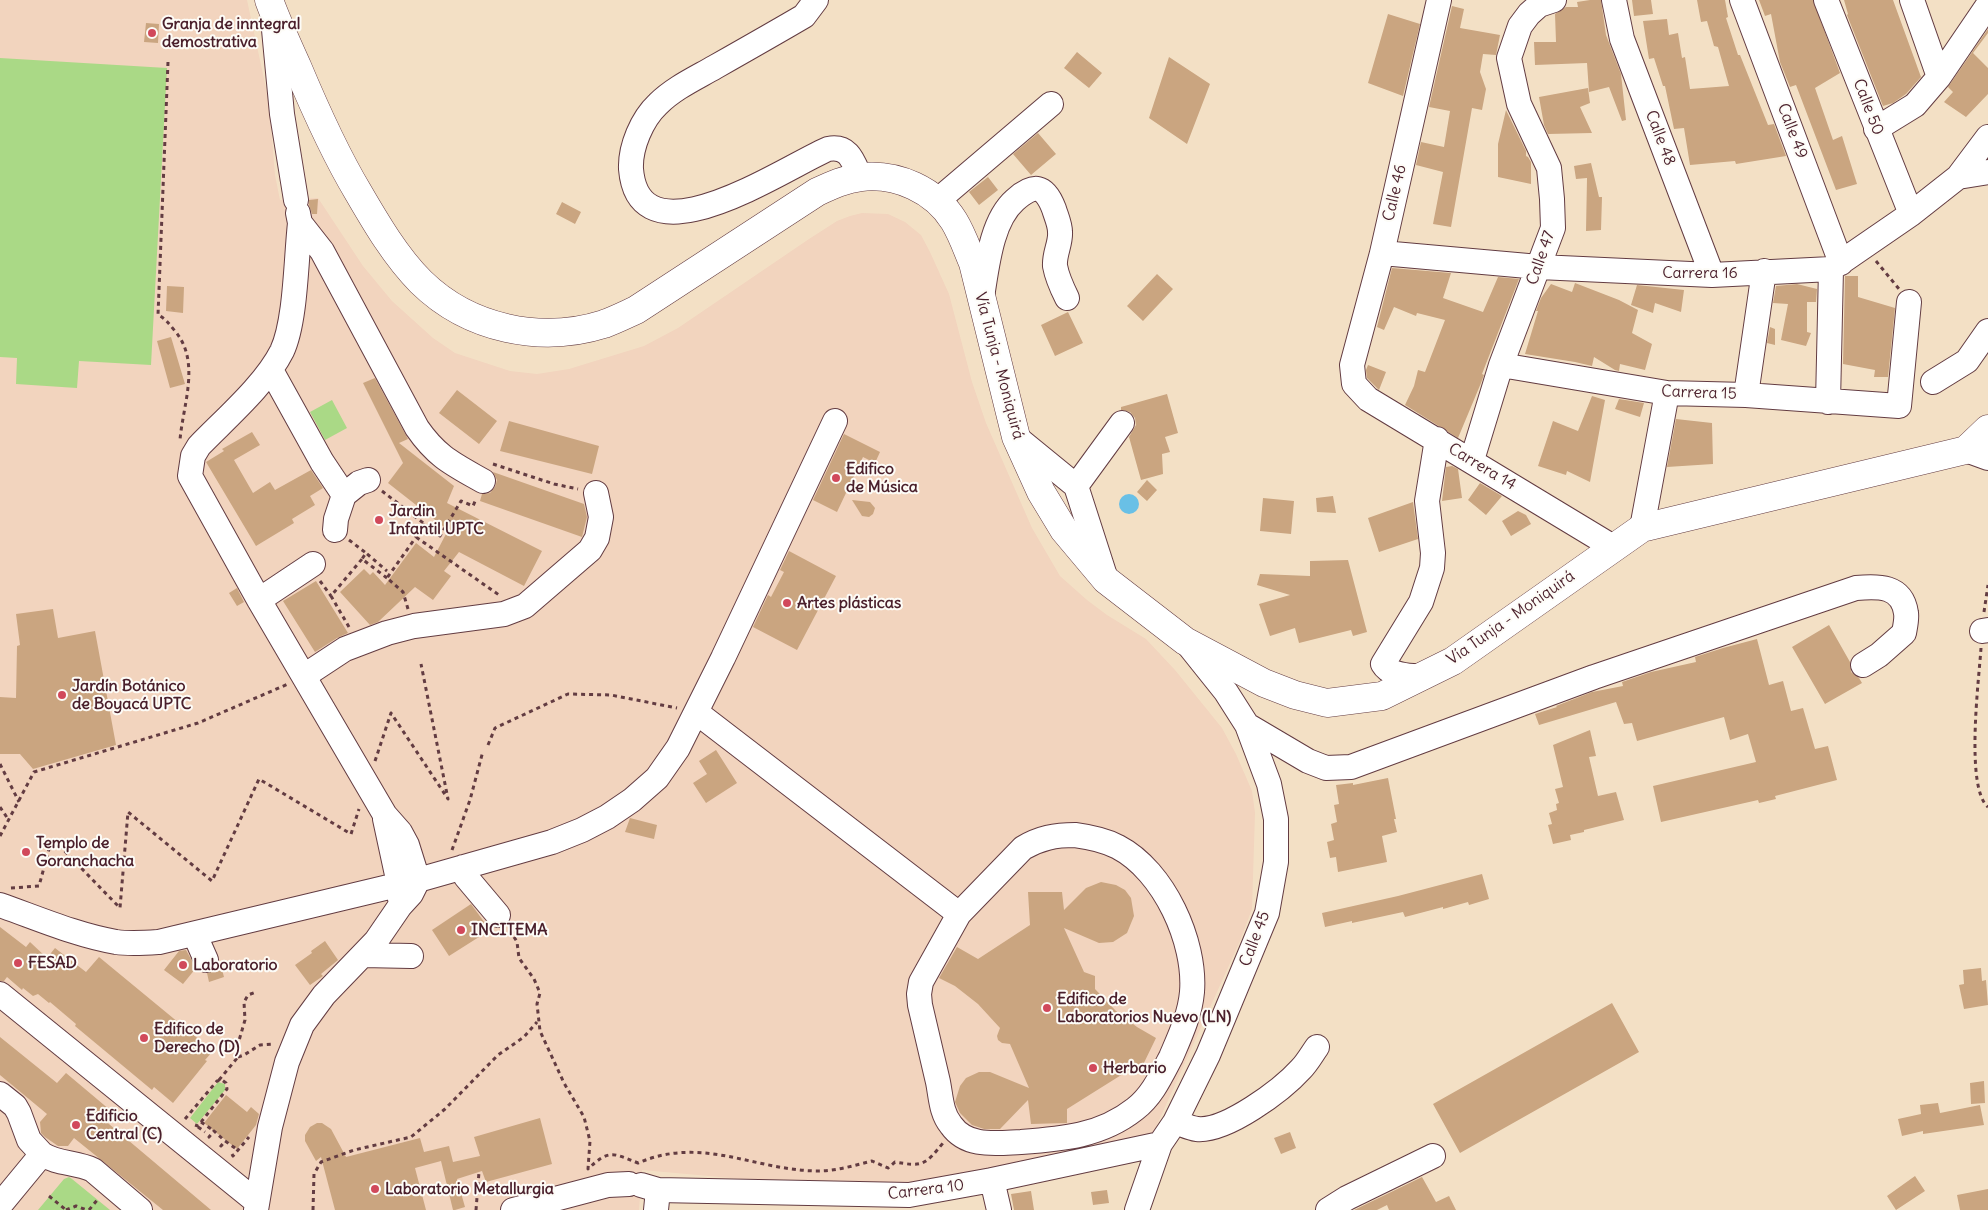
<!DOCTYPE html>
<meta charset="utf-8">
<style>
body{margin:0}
canvas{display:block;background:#f3e0c5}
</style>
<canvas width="1988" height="1210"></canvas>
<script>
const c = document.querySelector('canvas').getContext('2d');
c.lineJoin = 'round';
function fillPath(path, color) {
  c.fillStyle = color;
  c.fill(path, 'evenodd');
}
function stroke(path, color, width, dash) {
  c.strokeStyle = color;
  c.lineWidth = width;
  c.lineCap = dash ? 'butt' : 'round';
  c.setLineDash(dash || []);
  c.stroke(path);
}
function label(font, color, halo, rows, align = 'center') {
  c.font = font + ' Delius,sans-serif';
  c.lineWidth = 4;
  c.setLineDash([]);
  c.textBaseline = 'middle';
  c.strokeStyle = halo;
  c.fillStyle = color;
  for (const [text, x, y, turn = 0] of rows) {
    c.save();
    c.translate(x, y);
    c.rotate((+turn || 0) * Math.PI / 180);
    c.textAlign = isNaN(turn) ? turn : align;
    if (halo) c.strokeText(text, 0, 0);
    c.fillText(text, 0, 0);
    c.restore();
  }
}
fillPath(new Path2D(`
 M0,0H247L269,102L275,175L280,200L318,198L363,266L392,301L433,338L455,353L510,371L537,374L569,369L644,346L678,328L809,239L837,221L850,216L862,213L888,214L905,222L921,235L930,252L949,294L972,382L986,423L1032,528L1060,576L1087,600L1107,615L1146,639L1175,670L1222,728L1236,754L1252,791L1255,813L1252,909L1240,941L1151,1138L887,1192L642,1170L639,1210H0Z`), '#f2d4be');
fillPath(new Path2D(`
 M0,58L167,68L151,365L79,361L77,388L16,384L17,358L0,357Z
 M332,400L347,428L325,440L310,412Z
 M218,1082L225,1084V1090L197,1124L190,1118Z
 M69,1177L72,1179L110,1210H38L64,1179Z`), '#aad986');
fillPath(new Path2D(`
 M1119 504a10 10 0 1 1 20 0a10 10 0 1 1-20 0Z`), '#69c0e6');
fillPath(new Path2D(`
 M1590,0H1601L1606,35L1621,74L1626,120L1622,121L1609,87L1589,92L1587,63L1535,65L1534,42H1556L1555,14L1566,7H1578L1577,2Z
 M1632,0H1651L1653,14L1634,16Z
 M1697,0H1725L1728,17L1726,18L1738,55H1740L1768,125L1774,124L1786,156L1736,164L1735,161L1690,165L1684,128L1674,129L1665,86H1663L1654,58L1649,59L1643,21L1667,19L1669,35L1678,33L1682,58L1685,57L1690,89L1729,86L1718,47L1714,46L1707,21L1701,22Z
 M1759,0H1813L1840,73L1815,88L1833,140L1842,136L1857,184L1836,190L1796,85L1790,87L1780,62L1771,14L1765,16Z
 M1844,0H1893L1921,77L1906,94L1893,103L1883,106L1847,15L1848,14Z
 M1452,6L1464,9L1460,28L1500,35L1496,55L1483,54L1480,72L1486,89L1482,110L1472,108L1451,227L1433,224L1443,172L1416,165L1421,142L1444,147L1450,111L1429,107Z
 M1388,14L1420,24L1403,96L1368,83Z
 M146,23L159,24L158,43L144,42Z
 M1988,29V33L1973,53L1988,68V94L1966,117L1944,102L1953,92L1948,87Z
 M1077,52L1102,73L1089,88L1064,68Z
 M1169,57L1210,84L1187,144L1149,118Z
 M1588,88L1590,103L1580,107L1592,133L1548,134L1544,125L1539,97Z
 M1506,110L1526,151V156L1528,157L1531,162V184L1498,177V144Z
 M1038,133L1056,154L1031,175L1013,154Z
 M1591,163L1599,197H1602L1601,230L1586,231L1587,178L1576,179L1574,166Z
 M988,177L998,190L979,205L969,192Z
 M318,199L317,214H312L309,205V200Z
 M562,202L581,212L575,224L556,214Z
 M1392,268L1451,273L1443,298L1483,312L1498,277L1519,279L1482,374L1484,375L1481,383L1458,438L1405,405L1414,386L1418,370L1425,372L1445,320L1417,313L1416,316L1394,307L1384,330L1377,327Z
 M1157,274L1173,289L1143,321L1127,306Z
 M1845,276H1858V297L1895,308L1888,377H1874L1875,370L1843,364Z
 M1575,283L1619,300L1638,310L1632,333L1652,344L1645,370L1620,364L1619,371L1615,370L1594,357L1592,366L1575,362L1525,354L1538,311H1536L1541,298L1551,284L1572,292Z
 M1797,284L1817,289L1816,302H1807V332L1811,333L1806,346L1781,340L1788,304L1773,303L1776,286Z
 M1637,285L1684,290L1681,312L1655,303L1653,313L1631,305Z
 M167,286L184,287L183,313L166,311Z
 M1068,312L1083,343L1055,356L1041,325Z
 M1770,327L1775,329V345L1767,343Z
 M171,337L185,384L170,388L157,341Z
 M1368,365L1386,372L1379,390L1367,378L1366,370Z
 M375,378L408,439L399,443L454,486L447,503L542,551L524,586L459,552L444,571L451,576L433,600L415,587L378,622L370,625L340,592L364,569L370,575L373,572L385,585L416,543L434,557L448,530L388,483L403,463L363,383Z
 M457,390L497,421L479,444L439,413Z
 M1167,394L1178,433L1165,437L1170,452L1162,454L1163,474L1141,480L1129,437L1136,425L1135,418L1130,412L1121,410V407Z
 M1592,396L1605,400L1590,482L1567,471L1566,475L1538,466L1553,421L1578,431Z
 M1619,399L1644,403L1640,417L1615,409Z
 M1676,419L1712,423L1713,464L1667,467Z
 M509,421L599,446L592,474L500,451Z
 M252,432L260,445L234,460L253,493L270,482L275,490L311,470L323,488L310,496L315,505L292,519L294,523L256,546L206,462L224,451L222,449Z
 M844,434L880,452L875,463L863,457L837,512L813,500Z
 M1452,466L1458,469L1462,498L1442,501L1446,467Z
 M493,472L584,504L587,517L582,537L480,501L482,494L490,493L495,487L497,480Z
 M1147,480L1157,490L1147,501L1137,492Z
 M1480,483L1502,496L1486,515L1468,500Z
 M1333,496L1336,513L1317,512L1316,498Z
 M1263,498L1294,501L1291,534L1260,531Z
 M852,500L870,502L875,508L873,514L869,517L862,516Z
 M1413,502L1418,539L1379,552L1368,518Z
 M1518,511L1526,515L1531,524L1511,536L1502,521Z
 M789,551L836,576L797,650L753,627L768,595L771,597L784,572L780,570Z
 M1348,560L1367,632L1353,636L1351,630L1299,643L1295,628L1270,636L1259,604L1290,595L1257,585L1260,574L1310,576V561Z
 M316,581L348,633L337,638L315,652L283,601Z
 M237,588L244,602L237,606L229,593Z
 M53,609L58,638L95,631L116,745L33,769L20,754H0V697L16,698L17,646L20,645L16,614Z
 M1829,625L1850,662L1851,672L1859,678L1862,683L1825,704L1792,647Z
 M1757,639L1769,685L1783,681L1791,711L1803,708L1815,749L1828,746L1837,780L1775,796L1776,799L1759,803L1758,800L1661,822L1653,786L1756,762L1748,734L1730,740L1724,717L1637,741L1632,723L1624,724L1616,702L1539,725L1535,714L1557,707L1556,706L1592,692L1623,686L1622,682L1651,672L1696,662L1695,657L1723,648Z
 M1590,730L1596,756L1589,757L1598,796L1616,792L1624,820L1584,830V832L1570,835L1571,840L1553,844L1548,825L1552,824L1549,813L1557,810L1556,804L1559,803L1555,789L1563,787L1553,745Z
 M716,750L737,783L706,803L693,783L707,774L699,761Z
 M1388,778L1396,819H1394L1397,832L1382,836L1387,862L1338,872L1336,857L1330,858L1327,842L1334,840L1331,824L1337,822L1334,805L1339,804L1336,785L1353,783V785Z
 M630,818L657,825L654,839L625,832Z
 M1482,874L1489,899L1469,905L1468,902L1443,909V907L1405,917L1403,912L1352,923V921L1325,927L1322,913L1398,896Z
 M1101,882L1116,885L1125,890L1131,898L1134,916L1127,933L1113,942L1099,943L1064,928L1084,972L1095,976V989L1116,1011L1137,1027L1156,1038L1140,1071L1134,1067L1067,1109V1123L1031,1124L1028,1100L1000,1129H984L972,1125L960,1113L955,1102L960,1086L966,1078L979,1072H990L1029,1088L1010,1044L1002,1043L998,1040L997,1036L1000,1028L978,1004L955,986L939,978L957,947L978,959L1030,925L1028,892H1062L1064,910L1086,888Z
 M471,904L490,930L449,956L432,930Z
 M0,927L26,947L30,942L47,958L55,948L86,972L99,957L213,1051L205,1060L207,1061L173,1103L154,1087L152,1090L75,1026L76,1024L50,1002L49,1003L38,994L33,996L23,988L22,990L7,977L4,981H0Z
 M325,941L338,960L321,974L323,976L310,985L295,965L312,953L311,951Z
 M186,950L196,968L183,984L164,970L179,951Z
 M220,962L224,977L209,982L207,973L217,968Z
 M1981,968L1982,981L1986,980L1988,1005L1964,1009L1959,985L1964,984L1963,970Z
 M1612,1003L1639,1052L1460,1153L1433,1104Z
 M0,1037L57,1083L66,1073L110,1110L103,1119L211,1210H163L74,1138L68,1146H58L45,1137L41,1133L40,1122L47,1114L0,1075Z
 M1984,1081L1985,1103L1971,1104L1970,1083Z
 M226,1095L247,1112L251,1107L259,1114L256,1125L237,1149L204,1123Z
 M1938,1103L1940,1113L1980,1105L1984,1125L1923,1134V1131L1902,1136L1898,1119L1921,1114L1920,1105Z
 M540,1118L552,1164L486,1182L482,1171L457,1179L465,1207L455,1210H453L441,1161L415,1168L426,1210H335L321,1157L316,1161L305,1141V1135L310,1127L317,1123H322L331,1129L346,1157L420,1138L424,1152L449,1146L453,1162L480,1156L474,1137Z
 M1290,1132L1296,1148L1281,1154L1274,1138Z
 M1915,1176L1925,1191L1896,1210L1887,1196Z
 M1422,1177L1436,1202L1449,1196L1456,1210H1389L1387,1205L1377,1210H1354Z
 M1988,1189V1210H1960L1957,1195Z
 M1107,1190L1109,1203L1093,1205L1091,1192Z
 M1031,1191L1034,1210H1014L1011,1194Z`), '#caa580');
const minor = new Path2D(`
 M816,0L804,16C775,33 745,50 715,67C696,78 674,88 658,104C642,119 630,147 631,169C639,268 787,166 828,149C849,145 853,161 860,177
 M1439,0L1382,253L1352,365L1354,384L1368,399L1613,547
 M1614,0L1622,39L1712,275
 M1742,0L1841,263
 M1826,0L1911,214
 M1912,0L1939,77
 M273,19L282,114L296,200
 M1876,129L1915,105L1939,77L1988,5
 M1958,177L1988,137
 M937,201L1051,104
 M300,223L322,251L417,428C437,457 453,464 483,481
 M1382,253L1539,267L1712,275L1831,269L1911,214L1958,177L1988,172
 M982,297C987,267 991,221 1015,200C1034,183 1045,185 1054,209C1056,216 1060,224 1060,232C1061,243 1054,254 1055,266C1057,277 1062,288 1067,298
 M1501,365L1667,393L1746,395L1899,406L1909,302
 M271,370L322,462L344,495L359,483L368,480
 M1933,382L1967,361L1988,331
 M1746,395L1764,271
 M1828,402L1831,269
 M1016,437L1076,486
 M1966,450L1988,458
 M1472,460L1501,365L1553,228L1552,199L1549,168L1519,104L1509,58L1520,26L1529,14L1539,5L1554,0
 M1642,528L1667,393
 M335,530L336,519L344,495
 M1105,576L1076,486L1122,423
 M259,600L313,564
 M1982,631L1988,630
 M304,676L345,649L387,633L414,626L504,614L525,606L590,550L597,538L601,517L596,493
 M1421,677C1408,675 1390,676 1383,664L1421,602L1432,568L1433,553L1427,501L1437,439
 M696,712L959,914
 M1247,725L1308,761L1326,768L1351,767L1594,677L1856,588C1878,586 1902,585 1906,613C1907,619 1905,627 1904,633L1879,655L1863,665
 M385,819L399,884L400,899
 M1075,835C1090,837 1105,840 1118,847C1164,871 1196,942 1192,992C1190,1015 1180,1036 1171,1057C1161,1076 1152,1096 1135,1109C1101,1136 1062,1139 1021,1142C996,1143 967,1148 951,1125C941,1113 941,1097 938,1082C932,1056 926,1031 920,1005L919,994L921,982L959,914L1023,848C1040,838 1055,835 1075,835Z
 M463,867L466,877L498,915
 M0,905C37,918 76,935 116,942C130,944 144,943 159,942L418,880L552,842L582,830L607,817L632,800L657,778L678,748L723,658L835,421
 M195,935L206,960
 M363,955L411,956
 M0,994L257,1202
 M0,1094L15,1106L19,1113L29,1140L42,1154
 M1175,1122C1182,1124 1189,1128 1197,1129C1226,1132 1282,1090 1301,1069C1307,1063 1312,1054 1317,1047
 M992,1180L999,1210
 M641,1185L658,1190L909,1195L992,1180L1160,1144
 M0,1205L42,1154C57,1164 76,1162 93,1170L140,1210
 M256,1210L270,1127L287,1062L302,1025L324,995L376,941L400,906L411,894L418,880L407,845L400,832L385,815L259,600L190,476L193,456L199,446C225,419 265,385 282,351C296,321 296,258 300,223L298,213
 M513,1210L608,1185L629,1184
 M656,1210L658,1190
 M1137,1210L1160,1144L1175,1122L1208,1055L1267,913L1276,862V819L1269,784L1247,725L1226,692L1186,642
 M1328,1210L1347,1198L1433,1156`);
const major = new Path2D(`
 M269,0C277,22 287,44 297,66C315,109 334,152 358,192C376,223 396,257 421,282C469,329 541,344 604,324C615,320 625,315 636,310L817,192C832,185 845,179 861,177C897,173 935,190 954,221C962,234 967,249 973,263L1016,437L1041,492L1064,530L1106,580L1185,641L1264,683L1295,695L1327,703L1382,696L1453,661L1642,528L1966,450L1988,429`);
stroke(minor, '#633c42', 26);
stroke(major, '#633c42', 29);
stroke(new Path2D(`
 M168,62L158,315C165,318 169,324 175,331C201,362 183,404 180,440
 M1876,261L1899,289
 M493,464L554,484L578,489
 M382,491L440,536L461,501L473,506L476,499
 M425,524L416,537L499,595
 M349,540L366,553
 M387,578L362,559L366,553L387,571
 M320,581L331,596
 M408,609L403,592L387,578L416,537
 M1984,612L1988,585
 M349,627L331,596L362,559
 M1981,648C1979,679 1965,788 1988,807
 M488,745L495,728L568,694L611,695L677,708
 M375,761L391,713L448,799L421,664
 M0,764L19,802
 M0,807L8,819
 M0,836L34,772L198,723L288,684
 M452,850L470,800L483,751
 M11,888L39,886L52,838L120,908L128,812L212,881L259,779L351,834L359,809
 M510,930L517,942L519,958L534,979L540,993L537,1004L540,1031L564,1083L584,1117L590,1141L588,1169C609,1149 613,1153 638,1163C703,1135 755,1171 819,1171C837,1171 855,1165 872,1161L888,1168L895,1162C923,1167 925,1165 943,1143
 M238,1057L244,1055L260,1045L274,1044
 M219,1080L238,1057V1044L245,1020L244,1002L248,995L256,992
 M185,1119L217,1081L222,1080L226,1083L227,1089L198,1126L195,1125
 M201,1122L214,1131
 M198,1127L205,1132
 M210,1138L209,1137L214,1131L225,1141
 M220,1145L221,1146L225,1141L238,1150
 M232,1154L233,1156L249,1137
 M49,1196L66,1210
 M66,1210L76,1206L87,1210
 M89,1210L98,1199
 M313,1210L314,1174L321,1162L354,1150L411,1137L445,1109L498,1055L524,1037L537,1022
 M476,1210L479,1172`), '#633c42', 3, [4, 4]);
stroke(minor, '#fff', 24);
stroke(major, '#fff', 28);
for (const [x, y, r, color] of [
 [152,33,5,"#d1495b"],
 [836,478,5,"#d1495b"],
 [379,520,5,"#d1495b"],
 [787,603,5,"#d1495b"],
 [62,695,5,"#d1495b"],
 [26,852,5,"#d1495b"],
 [461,930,5,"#d1495b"],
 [18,963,5,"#d1495b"],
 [183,965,5,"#d1495b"],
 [1047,1008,5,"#d1495b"],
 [144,1038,5,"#d1495b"],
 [1093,1068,5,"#d1495b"],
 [76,1125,5,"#d1495b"],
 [375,1189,5,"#d1495b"]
]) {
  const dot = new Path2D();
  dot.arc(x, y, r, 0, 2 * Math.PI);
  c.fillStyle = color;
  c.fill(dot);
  stroke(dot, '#fdfcf7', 2);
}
label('bold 16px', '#4a1f2b', '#fdfcf7', [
 ["Granja de inntegral",162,24],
 ["demostrativa",162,42],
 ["Edifico",846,469],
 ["de Música",846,487],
 ["Jardin",389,511],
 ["Infantil UPTC",389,529],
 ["Artes plásticas",797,603],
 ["Jardín Botánico",72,686],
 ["de Boyacá UPTC",72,704],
 ["Templo de",36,843],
 ["Goranchacha",36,861],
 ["INCITEMA",471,930],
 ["FESAD",28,963],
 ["Laboratorio",193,965],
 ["Edifico de",1057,999],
 ["Laboratorios Nuevo (LN)",1057,1017],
 ["Edifico de",154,1029],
 ["Derecho (D)",154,1047],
 ["Herbario",1103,1068],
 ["Edificio",86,1116],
 ["Central (C)",86,1134],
 ["Laboratorio Metallurgia",385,1189]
], 'left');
label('16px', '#4a1f2b', '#fdfcf7', [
 ["Calle 50",1868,107,69],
 ["Calle 49",1792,131,69],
 ["Calle 48",1660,138,69],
 ["Calle 46",1395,193,-77],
 ["Calle 47",1541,258,-71],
 ["Carrera 16",1700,273],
 ["Vía Tunja - Moniquirá",999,366,75],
 ["Carrera 15",1699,393,2],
 ["Carrera 14",1482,467,31],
 ["Vía Tunja - Moniquirá",1511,618,-35],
 ["Calle 45",1255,939,-69],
 ["Carrera 10",926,1190,-7]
]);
</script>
